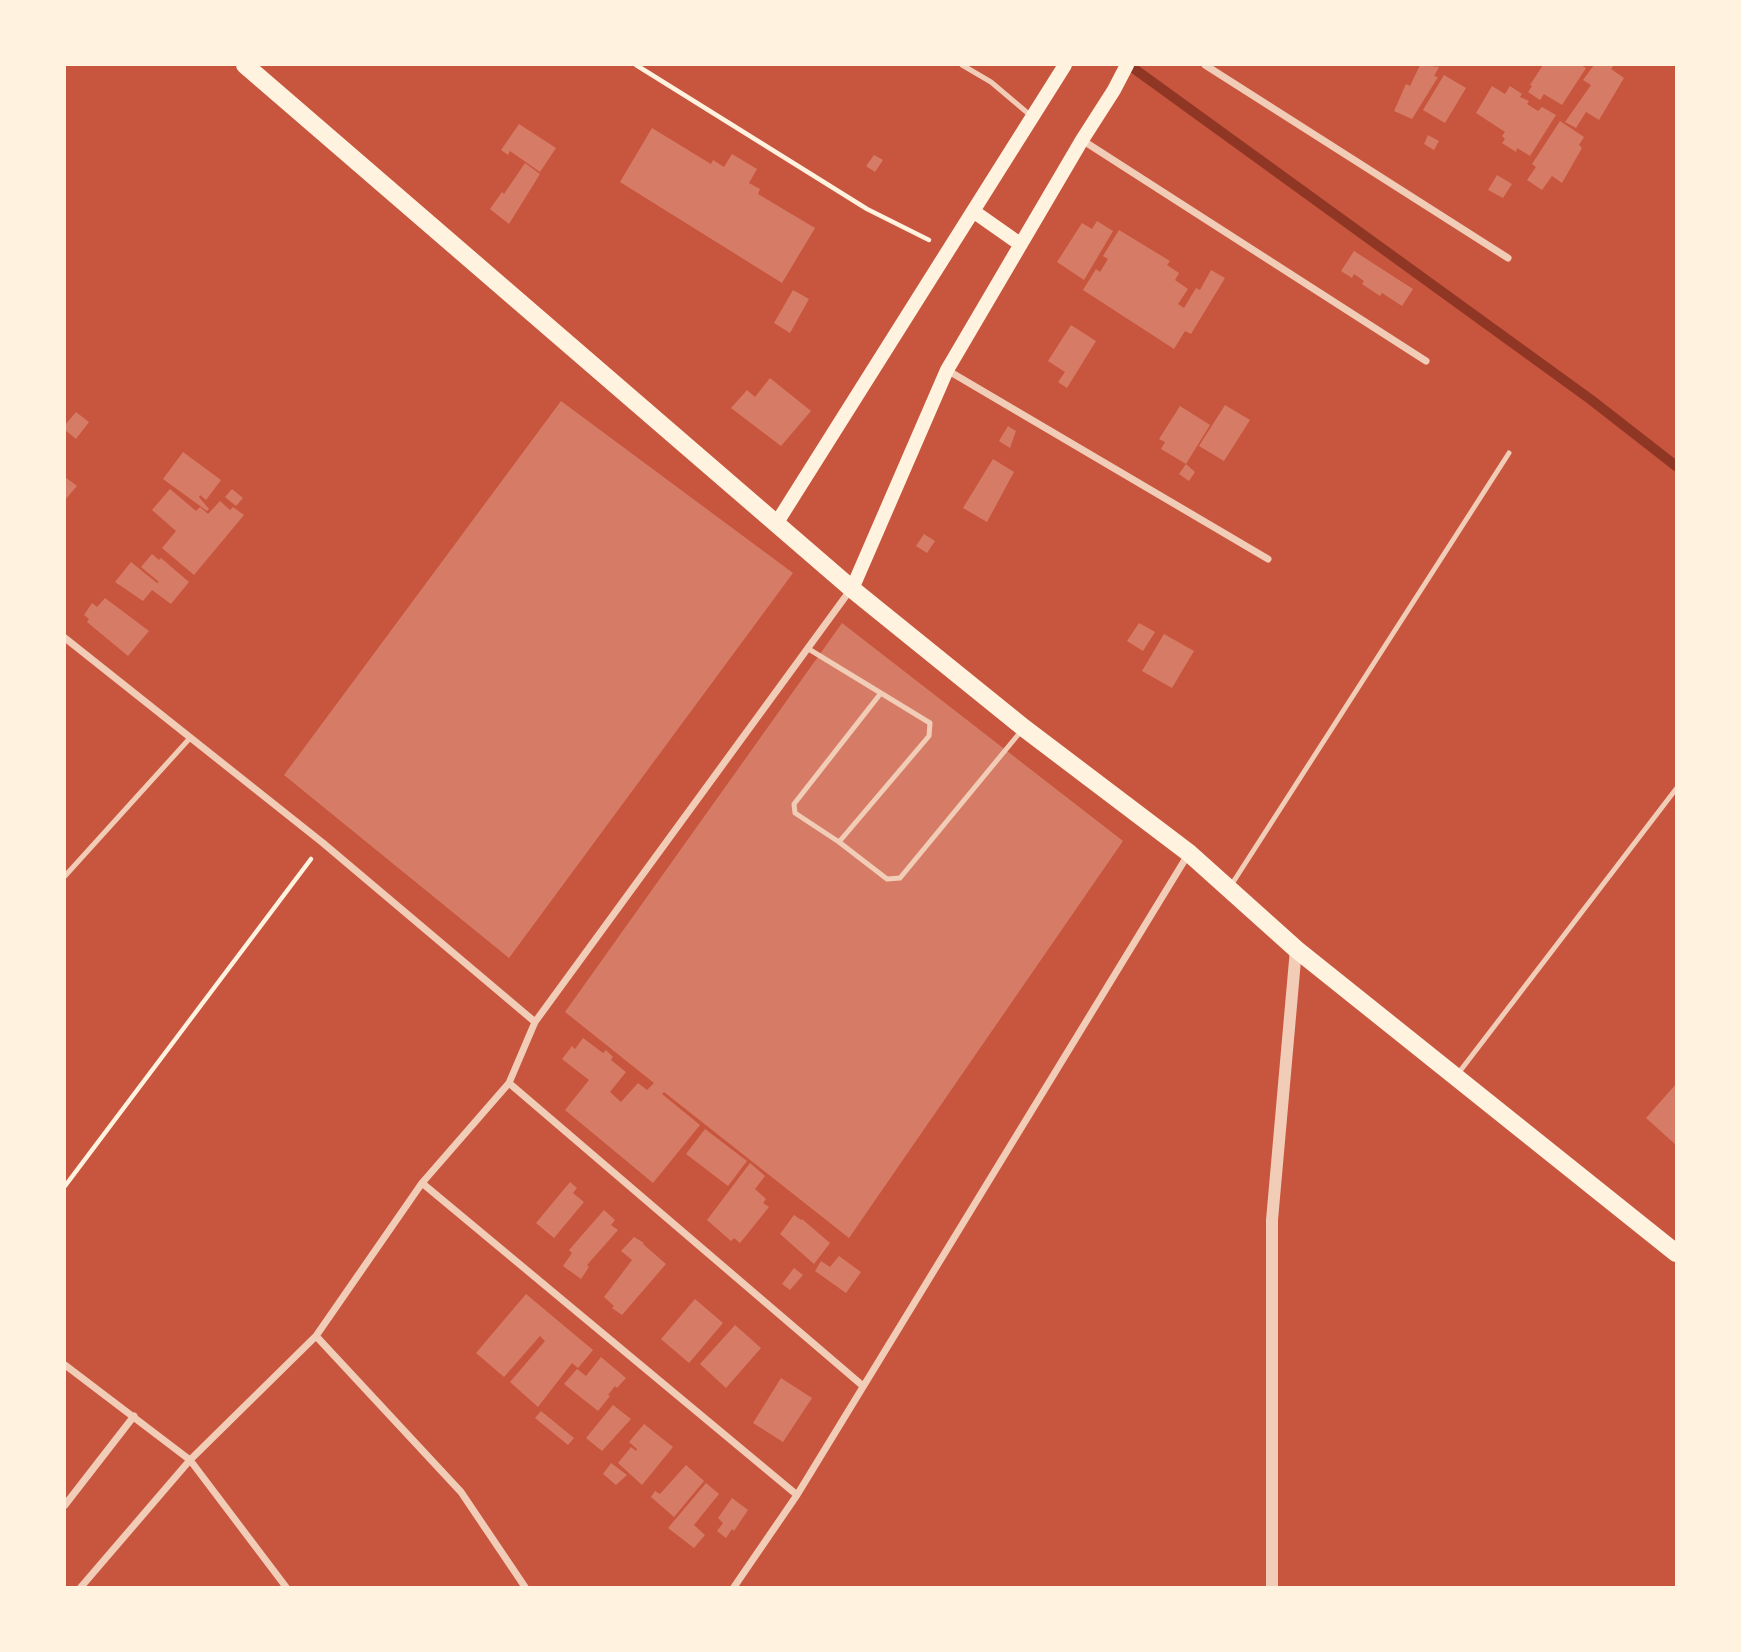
<!DOCTYPE html>
<style>
body{margin:0}
#map{position:relative;width:1741px;height:1652px;overflow:hidden;background:#c8553d;font-family:"Fira Sans",sans-serif}
canvas{display:block}
.frame{position:absolute;inset:0;border:66px solid #fff3e0;pointer-events:none}
</style>
<div id="map">
<canvas width="1741" height="1652"></canvas>
<div class="frame"></div>
</div>
<script>
const c = document.querySelector('canvas').getContext('2d');
c.lineJoin = 'round';
function stroke(path, color, width, dash) {
  c.strokeStyle = color;
  c.lineWidth = width;
  c.lineCap = dash ? 'butt' : 'round';
  c.setLineDash(dash || []);
  c.stroke(path);
}
function fillPath(path, color) {
  c.fillStyle = color;
  c.fill(path, 'evenodd');
}
stroke(new Path2D(`
 M1129,65L1590,399L1676,466`), '#8f3625', 10);
fillPath(new Path2D(`
 M1420,65L1439,67L1434,76L1438,77L1412,119L1394,111L1406,84L1410,86Z
 M1543,65H1581L1586,68L1562,105L1544,94L1540,100L1528,92L1532,86L1530,85Z
 M1594,65H1614L1611,69L1624,78L1599,120L1586,112L1576,128L1565,122L1591,85L1583,80Z
 M1444,75L1466,88L1445,123L1423,110Z
 M1492,86L1505,94L1510,86L1522,94L1520,97L1529,101L1527,104L1538,111L1542,107L1556,115L1530,156L1517,148L1516,152L1502,143L1505,139L1502,136L1505,132L1476,113Z
 M1560,121L1584,137L1579,145L1582,148L1562,183L1552,176L1542,190L1527,180L1536,167L1532,164Z
 M519,124L556,148L540,172L510,151L508,155L501,150Z
 M652,128L711,164L713,160L724,167L732,154L757,169L749,183L760,189L758,194L815,228L782,283L620,182Z
 M1428,135L1439,141L1434,150L1424,144Z
 M874,155L883,160L875,172L866,166Z
 M525,163L540,174L509,224L490,209L502,192L504,194Z
 M1497,175L1512,184L1503,198L1488,190Z
 M1097,221L1113,231L1084,280L1057,262L1082,223L1092,229Z
 M1119,230L1170,261L1167,265L1179,273L1175,280L1188,289L1178,304L1184,308L1196,288L1200,290L1211,270L1225,278L1191,334L1185,331L1174,349L1083,290L1096,269L1100,272L1108,259L1103,256Z
 M1354,251L1413,289L1402,306L1382,293L1380,296L1362,284L1364,281L1354,274L1352,278L1341,271Z
 M793,290L809,299L790,333L774,323Z
 M1071,325L1096,341L1067,388L1058,382L1065,372L1048,361Z
 M770,378L811,411L781,446L731,408L747,390L755,397Z
 M561,401L793,573L509,958L284,775Z
 M1225,405L1250,420L1224,461L1199,446Z
 M1180,406L1210,425L1186,464L1161,449L1165,442L1159,439Z
 M76,412L89,422L76,439L65,430V425Z
 M1008,426L1016,431L1010,448L999,441Z
 M183,452L221,480L206,500L200,495L199,497L209,509L207,511L163,479Z
 M993,459L1014,472L987,522L963,508Z
 M1186,464L1195,472L1189,481L1179,474Z
 M65,477L77,486L65,500Z
 M170,489L196,511L200,507L208,514L220,501L230,510L233,507L244,515L194,575L162,548L176,531L152,510Z
 M232,489L243,498L236,506L225,497Z
 M924,534L935,541L927,553L916,546Z
 M152,554L159,560L161,558L189,582L171,604L152,590L143,601L115,582L131,562L157,583L159,582L141,567Z
 M105,598L149,631L128,656L87,622L89,619L84,615L92,603L97,607Z
 M842,623L1123,841L849,1238L664,1092L662,1094L700,1125L653,1183L565,1110L589,1080L562,1059L572,1046L575,1049L583,1038L603,1053L606,1050L613,1057L611,1060L626,1072L610,1092L621,1102L638,1083L647,1090L654,1083L565,1012Z
 M1139,623L1155,632L1143,651L1127,641Z
 M1164,634L1194,651L1172,688L1142,671Z
 M1676,1084V1145L1646,1118Z
 M705,1129L747,1161L728,1186L686,1154Z
 M750,1163L765,1176L755,1189L766,1199L763,1203L769,1207L740,1243L734,1238L731,1241L707,1220Z
 M570,1182L577,1188L573,1193L584,1202L554,1238L536,1223Z
 M604,1210L615,1220L611,1225L618,1230L587,1265L589,1267L581,1279L563,1266L572,1253L569,1250Z
 M794,1215L801,1220L802,1219L830,1243L814,1264L780,1234Z
 M634,1237L644,1243L643,1244L666,1264L622,1315L612,1308L614,1306L604,1297L632,1260L621,1251Z
 M839,1256L861,1272L846,1293L815,1271L821,1261L830,1267Z
 M794,1268L803,1275L790,1290L782,1284Z
 M526,1294L593,1350L578,1368L572,1363L538,1407L510,1382L545,1341L540,1336L504,1377L476,1353Z
 M695,1299L723,1323L689,1363L661,1339Z
 M735,1325L761,1348L726,1388L700,1364Z
 M601,1357L626,1378L617,1388L615,1386L608,1395L610,1396L598,1411L564,1384L577,1369L586,1376Z
 M781,1378L812,1398L783,1442L753,1423Z
 M613,1405L631,1419L602,1451L586,1438Z
 M541,1411L574,1438L568,1445L535,1418Z
 M644,1424L673,1447L642,1485L618,1463L631,1447L636,1451L637,1449L629,1442Z
 M611,1463L627,1475L616,1485L603,1474Z
 M686,1465L704,1481L674,1517L651,1497L655,1491L660,1494Z
 M706,1483L719,1494L694,1525L705,1535L694,1548L668,1528Z
 M732,1498L748,1510L734,1531L732,1529L726,1538L717,1531L723,1523L718,1518Z`), '#d67c66');
stroke(new Path2D(`
 M636,65L867,209L929,240
 M65,1186L311,859`), '#fff3e0', 4.5);
stroke(new Path2D(`
 M962,65L991,82L1030,115
 M807,648L930,723L929,736L839,842L887,879L900,878L1022,730
 M839,842L795,813L794,804L881,693
 M65,876L190,738
 M1230,887L1509,453
 M1457,1075L1676,789`), '#f1ccb7', 5);
stroke(new Path2D(`
 M1205,65L1508,258
 M1082,140L1426,361
 M947,370L1268,559
 M65,638L323,843L535,1022
 M509,1083L863,1386
 M422,1183L797,1495
 M316,1336L461,1492L525,1587
 M65,1365L190,1460L286,1587
 M65,1505L134,1416
 M81,1587L190,1460L316,1336L422,1183L509,1083L535,1022L851,589
 M734,1587L797,1495L1189,853`), '#f1ccb7', 7);
stroke(new Path2D(`
 M1272,1587V1220L1296,949`), '#f1ccb7', 12);
stroke(new Path2D(`
 M973,211L1020,244
 M776,524L1065,65
 M852,589L947,370L1082,140L1114,90L1127,65`), '#fff3e0', 14);
stroke(new Path2D(`
 M245,65L852,589L1024,728L1189,853L1296,949L1676,1253`), '#fff3e0', 18);
</script>
